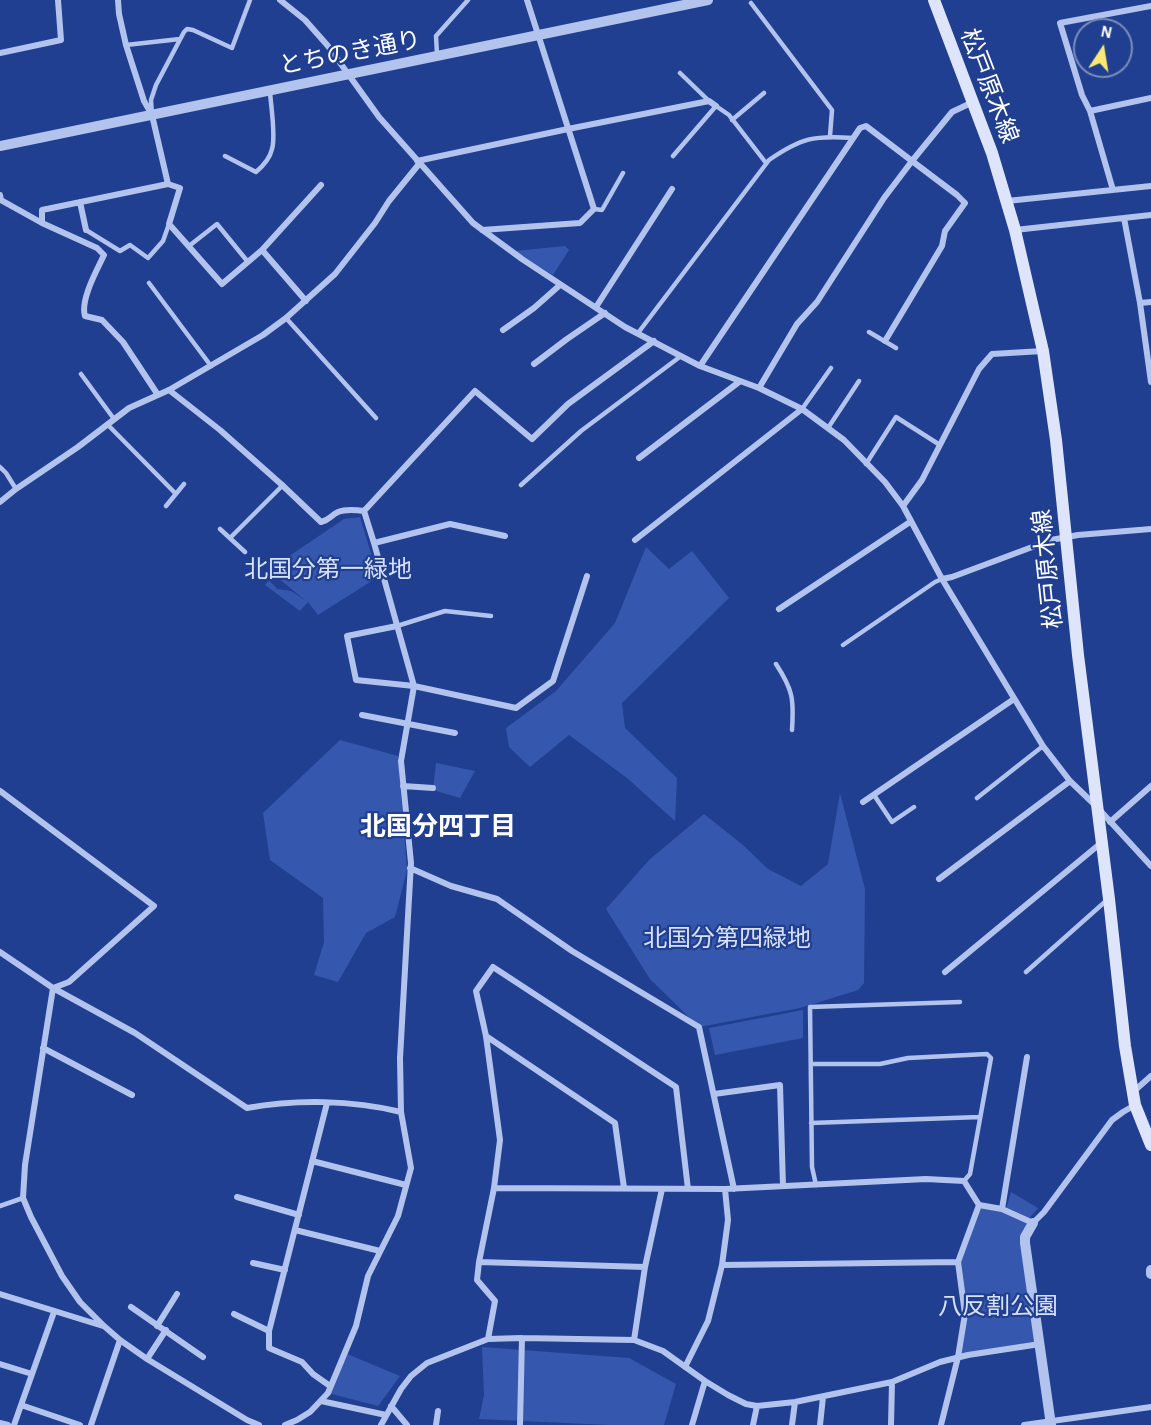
<!DOCTYPE html>
<meta charset="utf-8">
<style>
body{margin:0}
#map{position:relative;width:1151px;height:1425px;overflow:hidden;background:#213f90;font-family:"Alegreya Sans",sans-serif}
canvas{display:block}
.north{position:absolute;left:1073px;top:18px;width:60px;height:60px;box-sizing:border-box;background:#213f90;border:2px solid #7a8cbc;border-radius:50%;rotate:12deg;font-size:16px;font-weight:700;line-height:24px;text-align:center;color:#fff}
.north::after{content:'';display:block;margin:auto;width:21px;height:27px;background:#f9e973;clip-path:polygon(50% 0,100% 100%,50% 72%,0 100%)}
</style>
<div id="map">
<canvas width="1151" height="1425"></canvas>
<div class="north">N</div>
</div>
<script>
const c = document.querySelector('canvas').getContext('2d');
c.lineJoin = 'round';
function fillPath(path, color) {
  c.fillStyle = color;
  c.fill(path, 'evenodd');
}
function stroke(path, color, width, dash) {
  c.strokeStyle = color;
  c.lineWidth = width;
  c.lineCap = dash ? 'butt' : 'round';
  c.setLineDash(dash || []);
  c.stroke(path);
}
function label(font, color, halo, rows, align = 'center') {
  c.font = font + ' "Alegreya Sans","Noto Sans JP",sans-serif';
  c.lineWidth = 4.5;
  c.setLineDash([]);
  c.textBaseline = 'middle';
  c.strokeStyle = halo;
  c.fillStyle = color;
  for (const [text, x, y, turn = 0] of rows) {
    c.save();
    c.translate(x, y);
    c.rotate((+turn || 0) * Math.PI / 180);
    c.textAlign = isNaN(turn) ? turn : align;
    if (halo) c.strokeText(text, 0, 0);
    c.fillText(text, 0, 0);
    c.restore();
  }
}
fillPath(new Path2D(`
 M565,246L569,250L553,275L515,251Z
 M360,517L378,577L318,615L308,602L300,611L265,585L269,580L277,589L291,591L306,601L272,573L282,561L344,519Z
 M646,547L669,569L692,551L729,598L622,703L625,728L677,778L675,821L627,778L569,735L530,767L509,747L506,728L556,691L615,623Z
 M340,740L398,756L407,870L395,917L366,933L338,982L314,975L324,942L323,898L270,860L263,813Z
 M436,763L475,771L460,798L433,790Z
 M840,793L865,889L864,983L858,990L800,1008L699,1027L650,979L606,909L649,860L704,814L743,845L768,869L801,886L828,864Z
 M803,1010V1038L715,1055L709,1028Z
 M1011,1192L1038,1208L1028,1220L1006,1209Z
 M979,1205L1002,1209L1033,1223L1026,1237L1040,1344L958,1357L963,1330L959,1260Z
 M482,1347L629,1358L676,1384L664,1425H610L479,1419L484,1395Z
 M347,1354L400,1376L378,1406L328,1393Z`), '#3558ae');
stroke(new Path2D(`
 M751,3L832,110L830,136
 M126,45L180,39
 M437,54L436,36L468,0
 M680,73L709,101
 M152,115L151,100L156,85L184,32L187,29L193,30L232,48L250,0
 M732,120L764,93
 M225,156L256,172C263,166 270,158 272,149C276,136 271,107 270,92
 M673,156L716,106L729,115L766,163
 M594,209L602,210L623,173
 M86,230L120,251L130,245L148,258L163,241L169,224
 M189,246L217,224L248,262
 M149,283L211,366
 M286,318L376,418
 M869,332L896,348
 M638,333L769,160C801,138 814,135 853,138
 M81,374L114,419
 M802,409L831,368
 M107,424L176,494
 M828,428L859,381
 M866,464L896,417L940,445
 M0,467L6,473L16,489
 M521,485L581,431L681,356
 M166,506L184,484
 M220,529L245,552
 M230,538L283,485
 M397,626L445,611L491,616
 M843,645L935,582L942,579
 M776,664C793,690 794,699 792,730
 M874,795L892,822L914,807
 M977,798L1043,746
 M1026,972L1107,900
 M811,1064H880L908,1058L987,1054L991,1058L970,1174L964,1181
 M811,1123L980,1117
 M816,1185L812,1167L810,1007L960,1002
 M0,1206L23,1198`), '#b2c3ed', 4.5);
stroke(new Path2D(`
 M118,0L119,14L126,45L144,101L152,115L168,184L180,188L169,224L222,284L262,250L306,301
 M280,0L305,20L328,46L379,117L473,223L522,259L625,327L700,366L759,388L802,409L844,440L885,482L903,506L942,579L1043,746L1070,781L1096,806L1151,866
 M0,53L61,40L58,0
 M1090,111L1151,98
 M417,161L568,129L709,101L716,106
 M1113,190L1090,111L1082,95L1060,23L1151,6
 M0,195L1,200L42,223L97,248L104,255C97,270 80,300 85,316L102,320L123,342L158,395
 M1007,201L1151,186
 M80,202L86,230
 M1124,218L1140,303
 M42,223V210L168,184
 M482,230L580,223L594,209L527,0
 M1015,230L1151,215
 M262,250L321,185
 M1151,302L1140,303L1151,382
 M596,307L672,189
 M503,330L534,308L560,285
 M534,364L567,339L605,313
 M700,366L860,128L866,126L912,161L952,112L973,102
 M759,388L797,324L817,302L884,198L912,161L957,195L965,203L945,231L942,246L885,341
 M169,390L220,430L281,484L321,522C330,520 331,515 338,512C346,509 356,510 364,511L374,543L414,686L401,761L411,863L400,1058L401,1112L411,1168L398,1216L368,1276L356,1326L328,1393L310,1412L297,1420L285,1425
 M639,458L739,382
 M0,502L16,489L78,447L129,408L169,390L263,335L286,318L335,274L375,223L389,201L419,164
 M903,506L922,480L979,369L992,354L1043,351
 M364,511L475,391L532,439L568,404L654,341
 M635,540L802,409
 M374,543L450,524L505,536
 M942,579L952,577L1051,540L1078,535L1151,529
 M779,609L910,522
 M397,626L347,636L356,680L414,686L516,708L553,681L587,576
 M362,715L455,733
 M403,786L433,788
 M0,791L154,906L69,982L53,988
 M863,802L1014,699
 M1110,822L1151,786
 M410,868L451,886L497,899L572,951L699,1027L734,1189
 M939,879L1070,781
 M0,952L53,988L135,1033L247,1108C297,1099 352,1100 401,1112
 M945,972L1101,843
 M53,988L25,1165L23,1198L31,1217L62,1276L80,1302L104,1326L120,1340L147,1359L247,1420L259,1425
 M486,1036L615,1123L624,1188
 M43,1048L132,1095
 M1133,1092L1151,1076
 M714,1094L780,1085L783,1186
 M312,1161L406,1185
 M494,1188L725,1189L926,1179L964,1181L979,1205
 M237,1197L299,1215
 M1002,1209L1027,1057
 M295,1230L380,1251
 M479,1262L645,1267
 M253,1263L285,1270
 M722,1265L958,1262
 M0,1294L103,1326
 M131,1307L203,1357
 M234,1314L269,1331L327,1103
 M157,1326L177,1294
 M269,1331V1348L302,1362L313,1374L330,1386
 M488,1339L495,1301L477,1280L479,1262L494,1188L500,1140L486,1036L476,991L493,967L676,1087L688,1189
 M634,1340L645,1267L662,1189
 M147,1359L166,1330
 M0,1364L32,1374
 M685,1367L708,1321L722,1265L728,1220L725,1189
 M321,1401L386,1415
 M21,1405L80,1425
 M391,1406L407,1425
 M0,1423L8,1425
 M14,1425L54,1312
 M91,1425L120,1340
 M381,1425L401,1389L411,1376L427,1363L488,1339L522,1338L634,1340L663,1351L705,1381L728,1395L746,1404L757,1406L795,1402L892,1382L940,1362L968,1355L1040,1344
 M436,1425L438,1411
 M520,1425L522,1338
 M692,1425L705,1381
 M753,1425L757,1406
 M792,1425L795,1402
 M820,1425L823,1397
 M891,1425L892,1382
 M941,1425L958,1357L965,1314L958,1262L979,1205L1002,1209L1033,1223L1044,1212L1112,1120L1123,1112L1135,1105
 M1024,1425L1151,1407`), '#b2c3ed', 6);
stroke(new Path2D(`
 M0,146L708,0
 M1033,1223L1025,1237V1243L1051,1425
 M1151,1270V1274`), '#b2c3ed', 10);
stroke(new Path2D(`
 M934,0L992,153L1015,230L1043,351L1056,440L1078,655L1109,899L1125,1046L1135,1105L1151,1145`), '#dee5fa', 12);
label('24px', '#fff', '#213f90', [
 ["とちのき通り",350,53,-11],
 ["松戸原木線",989,86,69],
 ["松戸原木線",1048,569,-96]
]);
label('24px', '#d7e1f9', '#213f90', [
 ["北国分第一緑地",328,570],
 ["北国分第四緑地",727,939],
 ["八反割公園",998,1307]
]);
label('bold 26px', '#fff', '#213f90', [
 ["北国分四丁目",438,827]
]);
</script>
